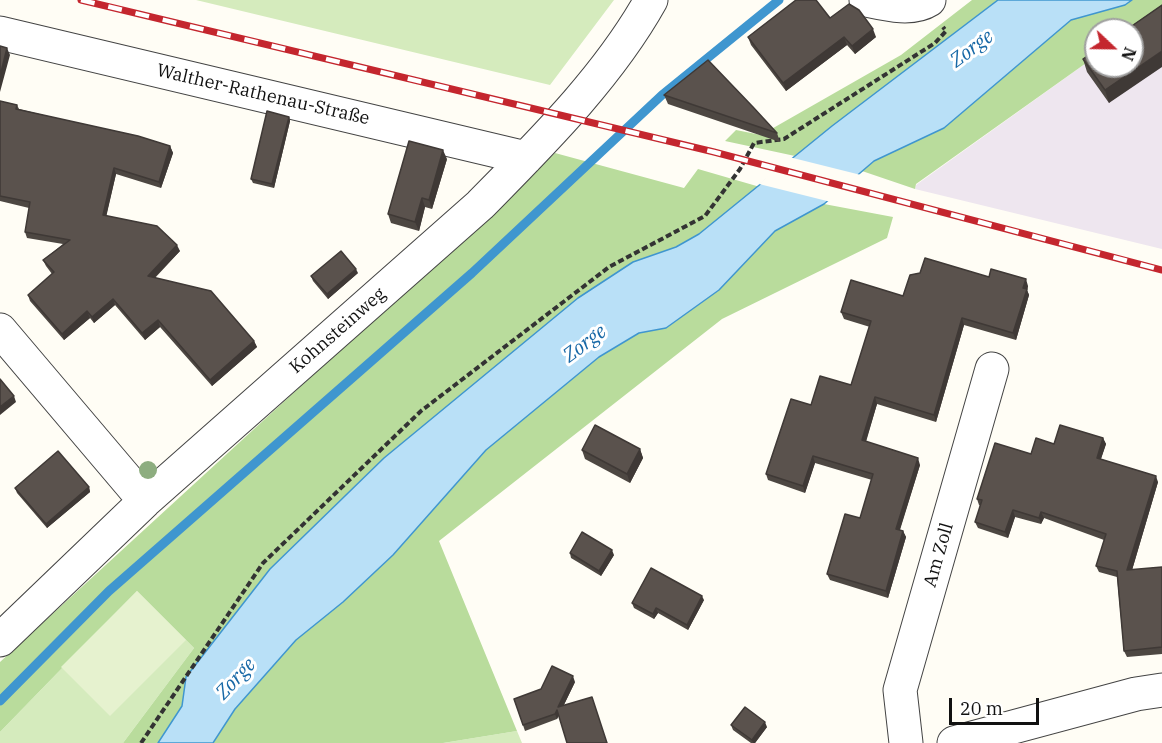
<!DOCTYPE html>
<meta charset="utf-8">
<style>
body{margin:0}
#map{position:relative;width:1162px;height:743px;overflow:hidden;background:#fffdf5;font-family:"IBM Plex Serif",serif}
canvas{display:block}
.north{position:absolute;left:1084px;top:18px;width:60px;height:60px;box-sizing:border-box;background:#fff;border:2px solid #a0a0a0;border-radius:50%;rotate:112deg;font-size:16px;font-weight:700;line-height:24px;text-align:center;color:#111}
.north::after{content:'';display:block;margin:auto;width:21px;height:27px;background:#c4262e;clip-path:polygon(50% 0,100% 100%,50% 72%,0 100%)}
.scale{position:absolute;left:949px;top:698px;width:90px;height:27px;box-sizing:border-box;border:3px solid #111;border-top:0;padding-left:8px;font-size:18px;line-height:21px;white-space:nowrap;color:#111;-webkit-text-stroke:4px #fff;paint-order:stroke}
</style>
<div id="map">
<canvas width="1162" height="743"></canvas>
<div class="north">N</div>
<div class="scale">20 m</div>
</div>
<script>
const c = document.querySelector('canvas').getContext('2d');
c.lineJoin = 'round';
function fillPath(path, color) {
  c.fillStyle = color;
  c.fill(path, 'evenodd');
}
function stroke(path, color, width, dash) {
  c.strokeStyle = color;
  c.lineWidth = width;
  c.lineCap = dash ? 'butt' : 'round';
  c.setLineDash(dash || []);
  c.stroke(path);
}
function label(font, color, halo, rows, align = 'center') {
  c.font = font + ' "IBM Plex Serif",serif';
  c.lineWidth = 6;
  c.setLineDash([]);
  c.textBaseline = 'middle';
  c.strokeStyle = halo;
  c.fillStyle = color;
  for (const [text, x, y, turn = 0] of rows) {
    c.save();
    c.translate(x, y);
    c.rotate((+turn || 0) * Math.PI / 180);
    c.textAlign = isNaN(turn) ? turn : align;
    if (halo) c.strokeText(text, 0, 0);
    c.fillText(text, 0, 0);
    c.restore();
  }
}
fillPath(new Path2D(`
 M1162,9V249L915,189L916,185L1096,56V66H1132Z`), '#eee6ef');
fillPath(new Path2D(`
 M196,0H614L550,85Z
 M137,591L194,648L123,743H0V732Z
 M517,731L522,743H443Z`), '#d5ebbd');
fillPath(new Path2D(`
 M972,0H998L795,156L725,141L736,130L761,135L901,55Z
 M1132,0H1162V9L1132,30H1096V56L916,184L915,189L862,171L874,161L944,128L1071,20L1124,5Z
 M555,153L684,188L698,169L760,187L699,234L676,247L633,262L384,458L270,569L186,677L182,706L158,743H123L194,648L137,591L0,732V662Z
 M824,204L893,217L887,238L722,319L439,541L517,731L443,743H213L235,709L296,640L343,602L393,555L486,450L599,357L639,333L666,328L719,290L775,231Z`), '#b9dc9c');
fillPath(new Path2D(`
 M137,591L186,640L110,716L61,667Z`), '#e6f2cf');
const water = new Path2D(`
 M998,0H1132L1125,5L1071,20L944,128L874,161L824,204L775,231L719,290L666,328L639,333L599,357L486,450L393,555L343,602L296,640L235,709L213,743H158L182,706L186,677L270,569L384,458L578,298L633,262L676,247L699,234L832,126Z`);
fillPath(water, '#b9e0f7');
stroke(water, '#3f96cf', 1.5);
fillPath(new Path2D(`
 M789,157L861,175L831,202L759,184Z`), '#fffdf5');
stroke(new Path2D(`
 M0,701L109,591L472,273L662,95L779,0`), '#3f96cf', 9);
const minor = new Path2D(`
 M866,0C885,4 912,11 929,0
 M0,33L526,158
 M0,330L145,501
 M0,640L145,501L480,205C541,143 608,77 651,0
 M906,743L900,690L992,369
 M954,743L1136,694L1162,690`);
stroke(minor, '#444', 35);
stroke(new Path2D(`
 M141,743L263,563L421,411L609,267L705,216L740,169L754,143L784,139L935,43L946,31L943,27`), '#333', 4, [6, 3]);
stroke(minor, '#fff', 33);
const rail = new Path2D(`
 M81,0L714,152L1162,270`);
stroke(rail, '#c4262e', 7);
stroke(rail, '#fff', 4.5, [14]);
c.fillStyle = '#8dad7f';
for (const [x, y] of [
 [148,470]
]) {
  c.beginPath();
  c.arc(x, y, 9, 0, 2 * Math.PI);
  c.fill();
}
fillPath(new Path2D(`
 M1162,5L1109,103L1087,72L1083,59Z
 M830,18L876,37L855,54L847,45L786,91L751,45L748,37Z
 M664,95L777,133L780,142L668,104Z
 M0,101L17,105L19,109L170,146L173,153L161,188L116,174L106,216L180,251L155,278L254,341L257,347L212,386L160,327L145,340L115,305L94,323L90,318L64,340L30,301L28,295L52,274L46,266L43,260L63,244L27,238L25,232L29,208L0,201Z
 M289,117L290,121L274,188L253,183L251,179Z
 M447,159L432,209L425,207L419,231L391,223L388,214Z
 M358,273L328,299L313,281L311,276Z
 M989,277L1028,286L1027,290L1029,295L1016,340L964,325L936,422L877,404L866,442L920,465L900,530L903,531L906,537L888,598L830,580L827,574L860,518L872,480L815,463L805,493L768,480L766,474L811,405L851,385L870,327L844,319L841,312L903,296Z
 M1103,438L1106,444L1101,459L1158,482L1132,570L1162,567V654L1127,657L1124,651L1117,577L1099,572L1096,566L1104,540L1044,518L1041,524L1015,517L1008,538L978,528L975,522L981,506L979,505L977,499L1031,454Z
 M640,449L643,458L630,483L585,459L582,450Z
 M89,487L90,492L47,528L17,493L15,488Z
 M570,553L614,555L601,576L571,558Z
 M704,600L688,630L658,613L654,619L634,608L632,603Z
 M575,682L557,719L525,731L514,699Z
 M731,725L767,727L755,743H751L733,730Z`), '#4d4742');
fillPath(new Path2D(`
 M873,29L876,37L855,54L852,46Z
 M844,37L847,45L786,91L783,83Z
 M7,48L10,55L0,92V76Z
 M1162,51V67L1109,103L1105,90Z
 M289,117L290,121L274,188L272,184Z
 M170,146L173,153L161,188L159,182Z
 M443,150L447,159L432,209L429,200Z
 M114,168L116,174L105,222L103,215Z
 M422,198L425,207L419,231L415,222Z
 M177,245L180,251L150,282L148,276Z
 M356,269L358,273L328,299L327,294Z
 M1026,279L1028,286L1027,290L1029,295L1016,340L1013,333L1023,288Z
 M113,299L115,305L94,323L92,317Z
 M87,311L90,318L64,340L62,334Z
 M962,318L964,325L936,422L934,415Z
 M158,320L160,327L145,340L142,333Z
 M254,341L257,347L212,386L210,380Z
 M14,396L16,402L0,415V407Z
 M875,397L877,404L864,447L862,440Z
 M1103,438L1106,444L1099,464L1097,458Z
 M640,449L643,458L630,483L627,474Z
 M813,456L815,463L805,493L803,486Z
 M918,458L920,465L898,535L896,529Z
 M1156,476L1158,482L1130,577L1127,570Z
 M89,487L90,492L47,528L46,524Z
 M1013,510L1015,517L1008,538L1005,532Z
 M1041,512L1044,518L1041,524L1039,518Z
 M903,531L906,537L888,598L886,591Z
 M612,550L614,555L601,576L599,571Z
 M702,596L704,600L688,630L687,625Z
 M656,608L658,613L654,619L653,614Z
 M573,676L575,682L560,713L558,707Z
 M557,710L559,715L557,719L555,714Z
 M765,722L767,727L755,743H753L752,740Z`), '#3f3936');
const building = new Path2D(`
 M796,0H816L830,18L849,4L859,10L873,29L852,46L844,37L783,83L748,37Z
 M1162,5V51L1105,90L1083,59L1096,50V66H1132V30H1126Z
 M0,46L7,48L0,76Z
 M708,60L753,107L777,133L664,95Z
 M0,101L17,105L16,109L138,136L170,146L159,182L114,168L103,215L157,226L177,245L148,276L211,291L254,341L210,380L158,320L142,333L113,299L92,317L87,311L62,334L28,295L54,272L43,260L70,240L25,232L30,202L0,196Z
 M267,111L289,117L272,184L251,179Z
 M409,141L443,150L429,200L422,198L415,222L388,214Z
 M341,251L356,269L327,294L311,276Z
 M925,258L989,277L991,269L1026,279L1023,288L1027,289L1013,333L962,318L934,415L875,397L862,440L918,458L896,529L903,531L886,591L827,574L845,514L860,518L873,474L813,456L803,486L766,474L791,399L811,405L820,376L851,385L871,321L841,312L851,280L903,296L910,275L920,273Z
 M0,379L14,396L0,407Z
 M595,425L640,449L627,474L582,450Z
 M1060,425L1103,438L1097,458L1156,476L1127,570L1162,567V647L1124,651L1117,571L1096,566L1106,534L1041,512L1039,518L1013,510L1005,532L975,522L982,500L977,499L995,443L1031,454L1036,438L1054,444Z
 M58,451L89,487L46,524L15,488Z
 M582,532L612,550L599,571L570,553Z
 M651,568L702,596L687,625L656,608L653,614L632,603Z
 M552,666L573,676L558,707L592,697L607,743H567L557,710L555,714L523,725L514,699L541,689Z
 M745,707L765,722L752,740L731,725Z`);
fillPath(building, '#5a524d');
stroke(building, '#3f3936', 1.5);
label('18px', '#111', '#fff', [
 ["Walther-Rathenau-Straße",263,95,13],
 ["Kohnsteinweg",338,331,-41],
 ["Am Zoll",939,555,-74]
]);
label('italic 20px', '#1768a6', '#fff', [
 ["Zorge",972,49,-37],
 ["Zorge",585,344,-37],
 ["Zorge",236,679,-47]
]);
</script>
